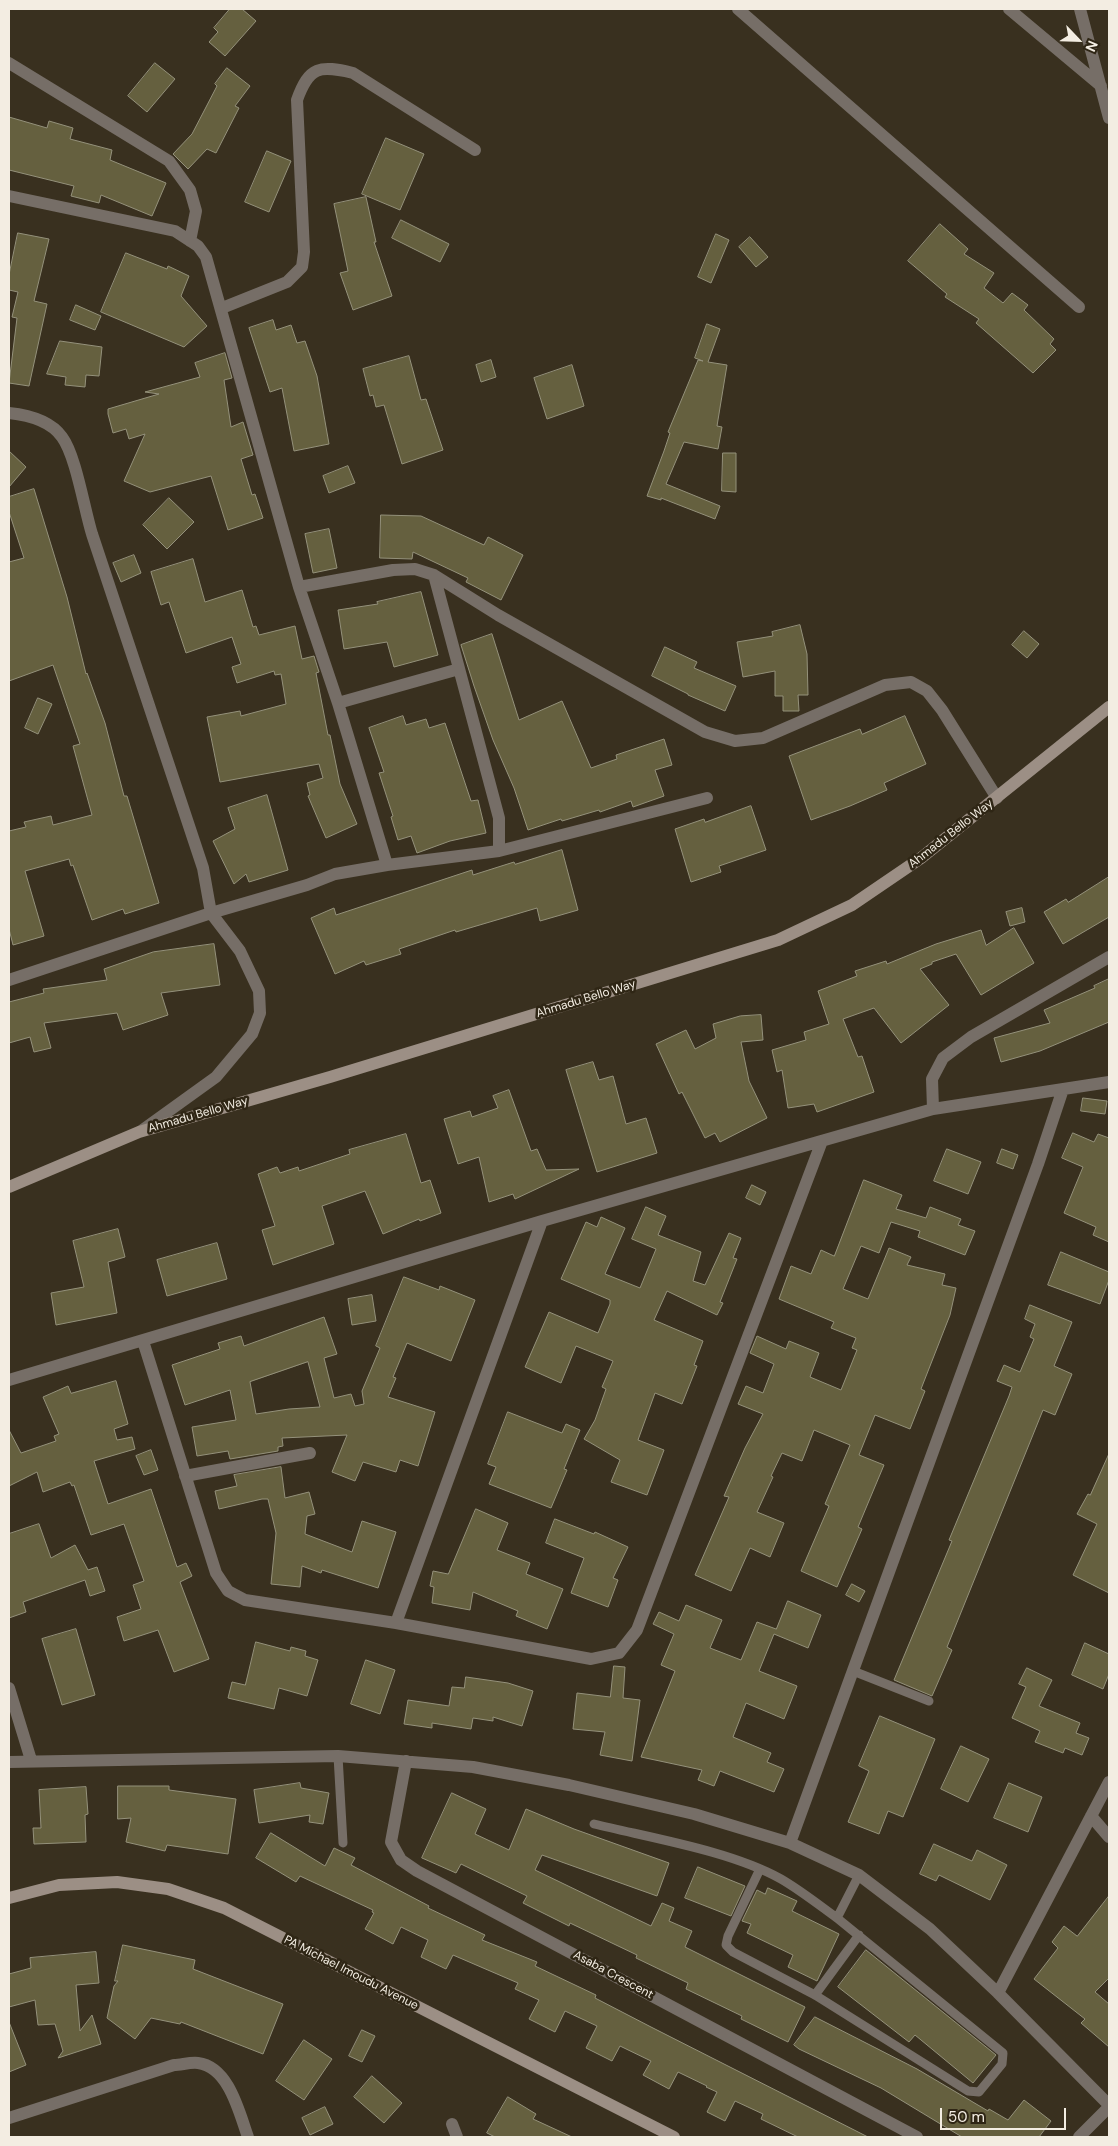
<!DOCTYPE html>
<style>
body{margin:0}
#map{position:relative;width:1118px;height:2146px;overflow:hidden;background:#39301f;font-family:"DM Sans",sans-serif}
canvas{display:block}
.frame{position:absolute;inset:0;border:10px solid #f3ede2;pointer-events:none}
.north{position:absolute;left:1053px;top:15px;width:50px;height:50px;-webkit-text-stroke:4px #2f2615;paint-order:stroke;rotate:114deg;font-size:14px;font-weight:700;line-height:20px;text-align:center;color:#f3ede2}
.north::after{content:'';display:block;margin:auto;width:18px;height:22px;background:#f3ede2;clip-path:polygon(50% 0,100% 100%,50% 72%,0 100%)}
.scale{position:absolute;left:940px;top:2108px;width:126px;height:22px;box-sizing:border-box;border:2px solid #f3ede2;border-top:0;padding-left:6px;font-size:15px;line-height:18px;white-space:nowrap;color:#f3ede2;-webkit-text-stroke:4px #2f2615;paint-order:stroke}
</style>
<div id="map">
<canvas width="1118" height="2146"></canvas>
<div class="frame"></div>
<div class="north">N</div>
<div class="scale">50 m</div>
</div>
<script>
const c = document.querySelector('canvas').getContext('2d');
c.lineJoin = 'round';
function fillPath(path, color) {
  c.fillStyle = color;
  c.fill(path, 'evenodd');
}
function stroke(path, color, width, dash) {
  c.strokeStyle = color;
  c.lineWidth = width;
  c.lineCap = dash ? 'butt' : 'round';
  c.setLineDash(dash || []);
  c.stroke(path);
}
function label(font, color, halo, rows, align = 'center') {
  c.font = font + ' "DM Sans",sans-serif';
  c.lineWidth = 5;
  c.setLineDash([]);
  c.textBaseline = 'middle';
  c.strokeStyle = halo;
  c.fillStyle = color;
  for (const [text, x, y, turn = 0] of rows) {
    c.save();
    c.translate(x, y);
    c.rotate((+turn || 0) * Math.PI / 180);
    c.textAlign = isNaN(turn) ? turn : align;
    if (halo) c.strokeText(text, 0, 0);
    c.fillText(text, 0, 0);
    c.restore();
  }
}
const building = new Path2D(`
 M230,9H242L256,21L225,56L209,42L218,32L214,28Z
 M155,63L175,79L147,112L128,96Z
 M227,68L250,86L235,106L239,108L216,153L207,149L188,169L173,154L192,134L217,86L215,84Z
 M9,117L47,128L49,121L73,128L70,139L112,150L110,160L166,183L152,216L101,195L99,203L71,196L74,186L9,170Z
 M386,138L424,154L400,210L362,194Z
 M267,151L291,161L269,212L245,202Z
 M366,197L376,242H374L392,296L353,310L340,273L348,271L334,204Z
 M401,220L449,244L440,262L392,238Z
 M940,224L968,249L964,254L994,273L984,288L1003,303L1012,293L1028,305L1024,310L1054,339L1050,344L1056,350L1033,373L976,323L979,319L945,297L947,294L908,261Z
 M18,233L49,239L34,301L47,304L29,386L9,383L17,318L12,317L18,292L9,290V275Z
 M716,234L729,240L711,283L698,277Z
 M750,237L768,257L756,267L739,247Z
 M126,253L167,269L168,266L189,276L181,296L207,326L184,347L101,312Z
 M76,305L101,316L95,330L70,320Z
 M273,320L276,330L291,325L297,343L305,341L317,376L329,444L294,451L282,388L270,392L249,328Z
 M707,324L720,329L708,362L727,365L717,426L722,427L718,449L684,442L666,484L720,506L715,519L661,498V500L647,496L664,451L670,433L668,432L698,360L703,361L695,358Z
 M60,341L102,347L99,376L86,375L85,387L65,385L66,377L47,374Z
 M225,353L232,378L224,380L231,427L243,422L253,455L241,459L252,495L255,494L263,518L228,530L211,476L150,492L124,481L145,434L129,439L126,429L113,433L108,414V409L159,394L145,392L200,377L195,363Z
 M409,356L421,400L426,399L443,450L402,464L384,405L376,407L373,395L370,396L363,369Z
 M491,360L496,377L481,382L476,365Z
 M572,365L584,406L547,419L534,378Z
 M9,451L26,467L9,487Z
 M723,453H736V492L722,491Z
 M348,466L355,483L329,493L323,476Z
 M34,489L67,597L86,674L87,673L105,723L124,796H127L159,903L125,914L123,909L92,920L73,865L71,866L69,859L25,871L44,936L13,945L9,929V831L26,827L24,822L51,816L53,825L92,815L73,746L80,744L53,665L9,681V562L24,558L9,512V497Z
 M169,498L194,522L167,549L143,525Z
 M381,515L421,516L484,545L488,537L523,555L501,600L466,582L468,578L413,552L412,559L380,558Z
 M329,529L337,568L313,573L305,534Z
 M134,555L141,573L121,582L113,563Z
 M193,559L205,602L242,590L253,627L256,626L259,635L295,626L302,659L314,656L319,672L316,673L328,735H330L340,784L357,824L326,838L308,796L310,795L307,783L323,778L319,764L220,782L207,717L240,711L241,716L286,704L281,674L275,675L274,671L237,683L232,667L241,664L232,637L186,653L169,602L161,605L151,572Z
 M421,592L438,655L394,667L387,642L344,649L338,610L378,604L377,602Z
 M800,625L807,654L808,695H798L799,711H783V696H775V671L743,677L737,642L773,636L772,632Z
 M1024,631L1039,644L1027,658L1012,645Z
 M492,634L519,720L562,701L591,768L617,759L616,755L664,739L672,765L655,770L664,796L633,807L631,801L600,812L599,810L562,821L561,819L528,830L514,788L493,740L474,686L461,645Z
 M665,647L697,662L694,668L736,686L725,711L688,695V694L652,676Z
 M38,698L52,704L38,734L25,728Z
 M403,716L406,725L426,719L429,728L445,723L471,801L478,800L486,833L450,841L417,853L411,836L398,840L391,817L393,816L379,773L384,772L369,728Z
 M905,716L926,764L884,783L887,790L850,806L811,820L789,756L860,729L862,734Z
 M267,795L288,870L249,882L246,874L234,884L213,841L235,829L228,808Z
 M751,806L766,850L719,866L721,872L691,882L675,829L704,819L705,822Z
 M562,850L578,910L540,921L537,908L456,932L455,930L399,949L401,954L366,965L364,961L335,974L311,918L334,908L336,915L472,870L473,875L514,862L515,864Z
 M1109,877V917L1063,944L1044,912L1066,899L1068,902Z
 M1022,908L1025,922L1010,926L1006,912Z
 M1014,928L1034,963L981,995L956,954L932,962V964L920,969L949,1005L901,1043L874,1008L843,1019L858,1057L862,1056L874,1092L817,1112L814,1104L788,1108L782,1070L777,1072L772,1050L806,1040L804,1032L829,1024L818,991L857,976L855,971L886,961L887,964L936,944L981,930L986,945Z
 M214,944L220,985L161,993L168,1015L123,1030L117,1013L44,1023L51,1048L34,1052L30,1037L9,1043V1002L44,993L43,989L107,980L104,969L153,952Z
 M1109,979V1022L1040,1051L1001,1062L994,1038L1050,1023L1044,1010L1095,988L1094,986Z
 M761,1015L763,1040L741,1042L749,1081L767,1118L720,1142L715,1133L705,1138L682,1092L679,1094L656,1044L686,1030L695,1049L716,1038L713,1024L740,1016Z
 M593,1062L599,1080L613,1076L626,1124L646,1118L657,1153L597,1172L566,1070Z
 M509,1090L531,1151L537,1149L546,1170L579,1169L515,1199L513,1194L489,1202L479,1157L458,1164L444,1119L470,1111L472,1117L498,1108L493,1096Z
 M1083,1098L1107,1101L1105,1114L1081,1111Z
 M1073,1133L1094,1142L1098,1134L1109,1138V1242L1093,1235L1096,1227L1064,1213L1083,1167L1062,1158Z
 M406,1134L421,1183L430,1180L441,1213L420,1221L419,1219L383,1234L365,1191L322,1206L334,1244L273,1265L262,1230L275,1226L258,1174L277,1167L280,1173L298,1167L299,1171L350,1154L349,1150Z
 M947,1149L981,1162L968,1194L934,1181Z
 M1002,1149L1018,1155L1013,1169L997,1163Z
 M864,1180L902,1195L896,1209L926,1218L930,1207L961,1219L958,1225L975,1231L965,1255L918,1237L920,1231L891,1222L879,1253L861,1246L843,1289L868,1299L889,1248L911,1257L907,1265L945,1274L942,1285L956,1288L950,1315L921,1389L925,1391L910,1429L875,1415L859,1455L884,1465L858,1527L862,1529L837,1587L801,1571L829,1506L825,1504L850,1445L814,1430L802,1461L782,1453L771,1476L773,1477L757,1512L784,1523L770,1557L750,1548L731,1591L695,1575L729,1497L724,1496L745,1448L763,1414L738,1404L746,1386L763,1393L774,1364L750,1353L757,1336L786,1349L789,1341L819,1353L810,1377L841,1390L857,1350L852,1348L856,1338L831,1328L834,1322L779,1299L791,1266L811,1274L821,1250L834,1256Z
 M752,1185L766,1192L760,1205L746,1198Z
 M646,1207L666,1216L658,1235L701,1252L693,1281L705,1285L729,1233L741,1238L733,1258L737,1259L720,1302L723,1303L717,1315L667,1291L654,1320L703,1341L694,1365L697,1366L682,1404L655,1393L638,1440L664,1450L647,1495L611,1482L620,1460L584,1439L595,1420L606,1389L602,1387L613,1361L576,1346L561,1383L525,1367L549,1312L598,1333L610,1304V1300L561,1279L586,1222L597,1227L601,1217L625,1228L605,1274L640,1288L656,1249L632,1239Z
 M118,1229L125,1257L108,1262L117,1313L56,1325L51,1293L84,1287L73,1241Z
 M217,1243L227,1279L167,1296L157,1260Z
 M1061,1252L1109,1272V1280L1100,1304L1048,1285Z
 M404,1277L439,1290L440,1286L475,1300L451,1361L407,1343L393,1377L396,1378L388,1397L435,1412L418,1466L400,1460L396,1472L363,1462L355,1481L332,1472L347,1435L282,1438L283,1446L278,1447V1451L230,1459L228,1451L197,1456L192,1427L236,1420L230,1390L185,1405L172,1365L220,1349L218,1343L241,1336L244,1346L324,1317L337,1354L324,1358L334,1398L351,1394L355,1406L364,1404L362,1391L380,1348L376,1346ZM308,1362L320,1407L289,1409L256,1414L250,1382Z
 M372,1295L376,1321L352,1325L348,1299Z
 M1030,1305L1072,1322L1054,1366L1072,1374L1055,1415L1043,1410L947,1647L952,1650L932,1696L894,1680L952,1541L949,1540L1009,1396L1012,1387L997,1381L1004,1365L1020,1372L1034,1339L1030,1337L1035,1324L1025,1319Z
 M116,1381L128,1424L114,1429L117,1440L132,1437L135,1449L94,1461L108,1504L151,1489L177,1567L186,1563L192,1576L180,1582L209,1659L174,1672L158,1630L124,1641L117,1617L141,1609L133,1585L144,1581L124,1524L91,1535L74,1485L72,1486L70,1482L43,1492L37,1472L9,1486V1430L21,1453L56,1441L54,1436L59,1434L43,1397L68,1386L71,1393Z
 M508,1412L562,1433L566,1424L580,1430L564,1469L567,1470L551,1508L489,1484L496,1467L488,1464Z
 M151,1450L158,1470L144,1475L136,1456Z
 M1109,1454V1593L1073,1575L1097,1524L1077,1514L1088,1494L1090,1495Z
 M281,1467L285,1498L309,1492L315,1514L307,1516L305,1534L352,1552L362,1521L396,1532L378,1588L322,1570L321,1573L302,1566L300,1587L271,1584L276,1533L268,1499H262L219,1509L215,1491L237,1486L234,1475Z
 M476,1509L508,1523L497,1550L530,1563L526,1574L563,1589L547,1629L516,1616L518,1611L473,1592L470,1610L432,1603L434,1587L430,1586L433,1571L448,1574Z
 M555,1519L594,1534L595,1532L628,1547L613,1578L618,1580L608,1607L571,1593L584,1558L546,1543Z
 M39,1524L51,1558L75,1545L88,1570L97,1567L105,1591L90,1596L85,1580L23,1602L26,1612L9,1618V1534Z
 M852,1584L865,1591L859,1602L846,1595Z
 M788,1601L821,1615L808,1648L774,1634L759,1671L797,1686L784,1719L746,1703L733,1737L771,1753L767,1762L784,1769L774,1792L720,1771L714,1786L698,1780L702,1770L641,1757L675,1671L661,1665L674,1634L653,1624L659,1612L679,1621L686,1605L722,1620L710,1648L741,1660L757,1622L776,1629Z
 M76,1629L95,1695L62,1705L42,1639Z
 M256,1642L290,1651L291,1647L306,1651L305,1656L318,1660L307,1696L279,1688L274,1709L228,1698L232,1682L245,1685Z
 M1085,1643L1109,1654V1674L1103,1689L1072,1675Z
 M366,1660L395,1670L380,1714L351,1704Z
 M614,1666L625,1667L623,1698L640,1700L632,1761L600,1755L605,1732L573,1729L577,1693L610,1697Z
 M1027,1668L1052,1680L1039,1706L1080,1723L1076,1733L1089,1738L1082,1755L1065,1748L1063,1753L1035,1742L1040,1731L1012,1718L1026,1687L1019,1684Z
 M466,1677L508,1683L533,1691L522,1726L493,1717V1721L473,1718L471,1729L432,1723V1728L404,1724L408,1700L449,1706L452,1687L464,1688Z
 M880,1716L935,1739L903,1817L888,1811L879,1834L848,1822L869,1771L859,1766Z
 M961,1746L989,1759L968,1802L941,1789Z
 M300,1783L301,1788L329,1793L323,1824L309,1822L310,1815L259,1823L254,1790Z
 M1009,1783L1042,1797L1028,1832L994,1818Z
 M118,1786H169V1790L236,1799L228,1854L167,1845L165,1851L126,1842L131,1818L118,1819Z
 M86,1787L88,1814L85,1815L86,1842L34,1844L33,1828H41L39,1790Z
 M452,1793L486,1809L475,1834L509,1850L526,1809L574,1829L669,1863L657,1896L542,1855L535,1870L651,1926L662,1903L674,1908L669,1921L692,1931L685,1947L805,2007L788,2042L741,2019L742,2016L686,1989L688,1983L636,1958L637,1955L570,1923L569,1926L523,1903L527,1896L461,1864L456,1873L422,1858Z
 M271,1833L325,1866L334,1848L355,1858L351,1865L429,1906L428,1908L485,1935L482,1940L537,1962L535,1966L596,1995L595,1998L651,2027L868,2137H798L761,2119L763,2114L735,2101L725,2121L707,2112L717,2092L706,2087L707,2086L678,2072L669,2089L643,2075L651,2061L620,2046L612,2061L586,2048L597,2026L565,2011L555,2032L529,2019L539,2000L515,1989L518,1983L453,1955L446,1969L421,1957L428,1940L401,1927L393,1944L365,1929L374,1913L372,1912L373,1910L300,1876L296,1882L256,1858Z
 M934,1844L972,1861L977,1850L1007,1865L990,1900L939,1875L936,1881L920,1874Z
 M698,1867L745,1886L731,1916L685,1898Z
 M768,1888L797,1901L792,1911L839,1934L817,1981L788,1967L793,1955L747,1933L751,1924L742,1921L757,1890L765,1894Z
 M1109,1896V1978L1095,1992L1109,2004V2047L1081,2023L1085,2019L1034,1979L1058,1948L1052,1942L1064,1926L1077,1936Z
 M123,1945L195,1960L193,1969L283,2004L263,2054L181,2022L180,2024L151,2018L135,2039L107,2018L114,1986L118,1981H115Z
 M866,1950L996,2055L973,2083L915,2035L909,2042L838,1987Z
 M96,1952L99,1983L76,1985L80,2031L92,2015L101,2044L58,2058L63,2051L55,2024L38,2025L35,2000L9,2007V1974L31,1968L30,1958Z
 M815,2017L917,2069L988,2111L989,2109L1008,2120L1024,2100L1051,2121L1039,2137H962L881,2088L799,2049L794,2045Z
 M9,2022L26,2065L9,2072Z
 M362,2030L375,2036L362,2062L349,2056Z
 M304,2040L332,2059L304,2100L276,2081Z
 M372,2076L402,2103L384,2123L354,2097Z
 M508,2097L536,2114L533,2119L572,2137H495L487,2133Z
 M325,2107L333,2124L310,2135L302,2118Z`);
fillPath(building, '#65603f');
stroke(building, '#94917b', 1);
stroke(new Path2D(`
 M853,1671L929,1701
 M338,1756L343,1843
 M594,1824C651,1838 731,1851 781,1879C800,1890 819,1905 837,1918
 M760,1869L728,1936L726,1945L733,1952L815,1995L968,2091L979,2092L1002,2064L1003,2053L837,1918L859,1875
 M815,1995L859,1935`), '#766e67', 9);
stroke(new Path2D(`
 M738,9L1079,307
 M1009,9L1101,86
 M1080,9L1109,118
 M9,63L169,161L190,190L196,211L190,241
 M9,196L175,231L198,246L206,257L299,587L338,703L387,865
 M222,308L287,282L302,267L304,252L297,100C309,66 320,65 353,73L475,150
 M9,413C28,415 50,420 62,437C76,456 84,508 92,534C129,645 166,756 203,868L211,913L240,951L259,991L260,1013L252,1034L216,1077L141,1131
 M299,587L393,570L415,569L434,575L498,615L705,732L735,741L763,738L885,685L911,682L927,691L942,710L997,798
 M338,703L459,669
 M499,851L707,798
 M9,980L211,913L307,885L335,874L387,865L499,851V818L434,575
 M933,1109L932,1079L943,1058L971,1037L1109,957
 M143,1341L216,1573L228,1591L245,1600L396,1623L591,1659L619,1653L637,1630L822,1141
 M9,1380L542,1221L933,1109L1109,1082
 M185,1476L310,1453
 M396,1623L542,1221
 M9,1688L31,1760
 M406,1761L391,1842L401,1860L417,1871L917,2137
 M9,1762L338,1756L473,1767L569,1785L694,1814L790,1843L859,1875L930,1929L998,1993L1109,2105
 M1091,1816L1109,1837
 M790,1843L1038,1164L1063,1089
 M998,1993L1109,1782
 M9,2118L174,2065C181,2065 190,2062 198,2063C229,2067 239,2112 248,2137
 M452,2124L457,2137
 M1079,2137L1109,2107`), '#766e67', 12);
stroke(new Path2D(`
 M9,1187L139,1132L330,1077L778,940L852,905L921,858L1109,707
 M9,1898L59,1885L117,1882L168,1889L224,1908L674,2137`), '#9c8f85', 12);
label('12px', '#f3ede2', '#2f2615', [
 ["Ahmadu Bello Way",951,834,-38],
 ["Ahmadu Bello Way",586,999,-17],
 ["Ahmadu Bello Way",198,1115,-16],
 ["PA Michael Imoudu Avenue",351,1973,27],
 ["Asaba Crescent",613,1975,28]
]);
</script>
